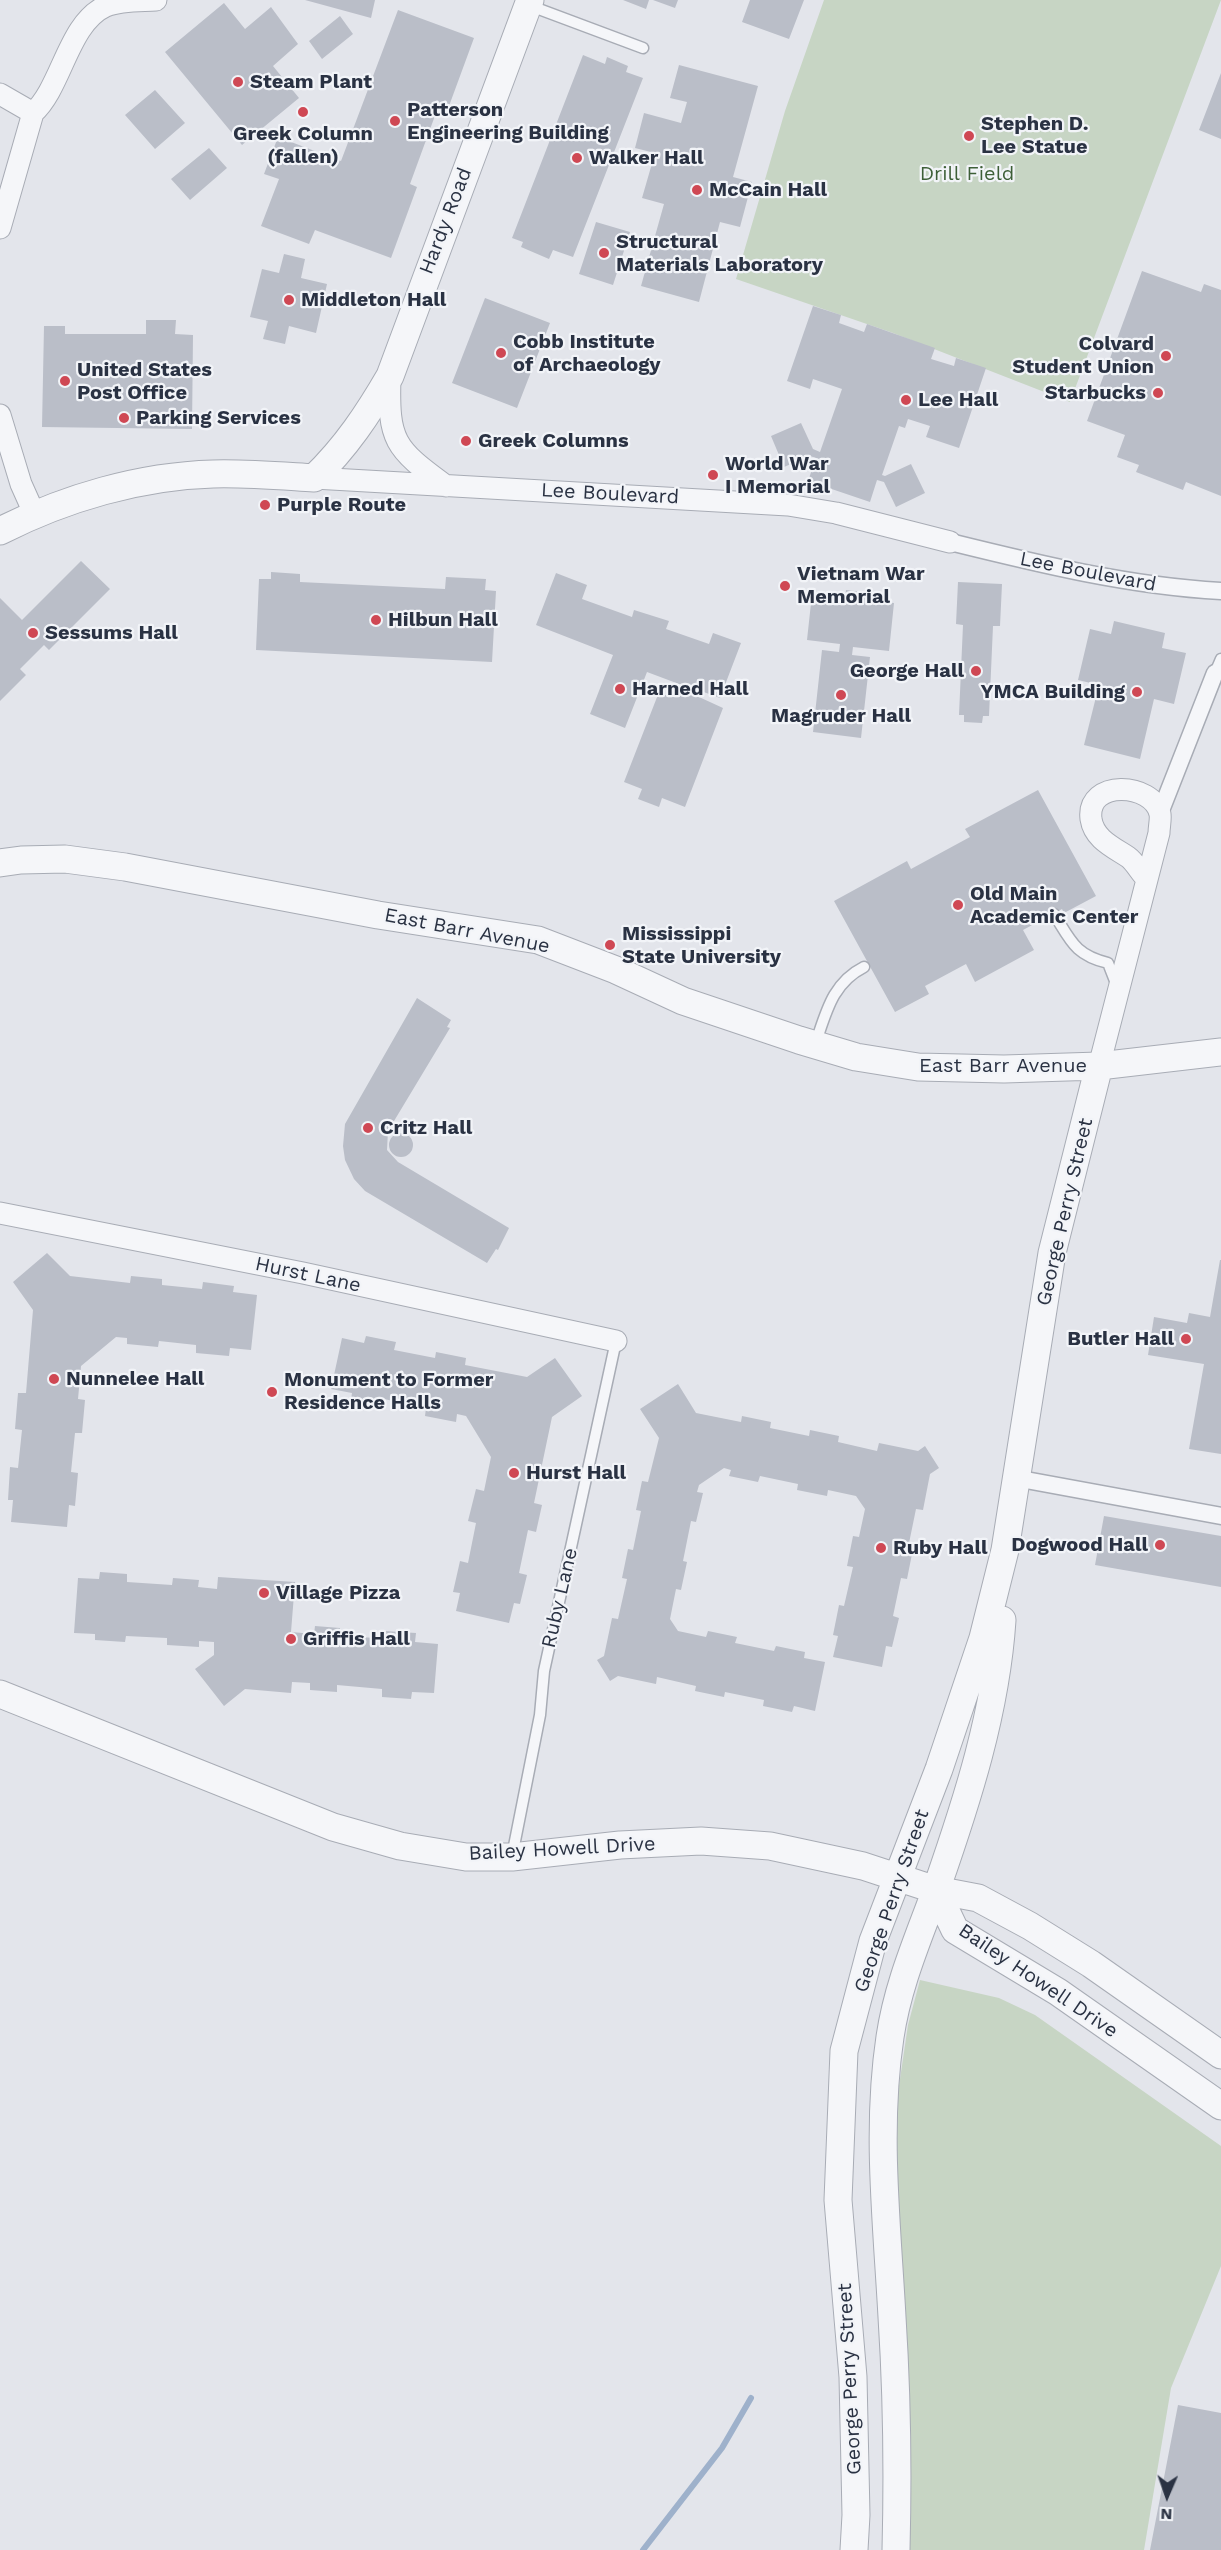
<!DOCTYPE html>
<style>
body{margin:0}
#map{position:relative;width:1221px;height:2550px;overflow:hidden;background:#e3e5eb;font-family:"Work Sans",sans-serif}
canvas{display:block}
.north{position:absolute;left:1137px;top:2466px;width:60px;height:60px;-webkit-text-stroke:4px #f2f4f8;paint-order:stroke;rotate:182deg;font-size:16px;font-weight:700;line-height:24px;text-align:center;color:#2a3243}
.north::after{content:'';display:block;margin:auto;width:21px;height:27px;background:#2a3243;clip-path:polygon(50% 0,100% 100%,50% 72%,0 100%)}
</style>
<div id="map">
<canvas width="1221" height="2550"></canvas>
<div class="north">N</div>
</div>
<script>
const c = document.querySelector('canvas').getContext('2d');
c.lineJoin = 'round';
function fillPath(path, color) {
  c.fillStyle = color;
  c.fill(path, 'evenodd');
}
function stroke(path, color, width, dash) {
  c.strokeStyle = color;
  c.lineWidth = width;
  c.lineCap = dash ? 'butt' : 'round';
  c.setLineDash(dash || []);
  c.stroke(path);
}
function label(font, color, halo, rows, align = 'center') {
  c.font = font + ' "Work Sans",sans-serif';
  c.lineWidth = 4.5;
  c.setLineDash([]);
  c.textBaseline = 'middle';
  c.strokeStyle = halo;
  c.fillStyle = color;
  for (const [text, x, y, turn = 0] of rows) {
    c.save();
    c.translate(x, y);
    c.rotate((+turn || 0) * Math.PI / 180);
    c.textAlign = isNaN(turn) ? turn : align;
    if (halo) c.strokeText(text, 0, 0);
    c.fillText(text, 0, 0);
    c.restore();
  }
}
fillPath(new Path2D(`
 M824,0H1221L1070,402L893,333L736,279L785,111Z
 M920,1980L999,1998L1035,2015L1221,2146V2266L1171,2388L1144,2550H909L910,2421L898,2238L896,2106L908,2025Z`), '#c7d5c4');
stroke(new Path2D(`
 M643,2550L722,2448L751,2398`), '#9eb1cb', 6);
fillPath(new Path2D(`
 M305,0H375L371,18Z
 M623,0H649L646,9Z
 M653,0H678L675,8Z
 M750,0H804L789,39L742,22Z
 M224,3L245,29L271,7L298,44L273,66L299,98L242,145L165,52Z
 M398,10L474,38L449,106L440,102L410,184L417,187L391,258L315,230L309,244L261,226L279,179L264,174L278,137L341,161Z
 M340,16L353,34L322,59L309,41Z
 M583,55L605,64L607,57L628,66L626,72L643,78L573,257L553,250L549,259L521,247L523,242L512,238Z
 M679,65L758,86L733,177L752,182L740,227L720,222L699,302L641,286L664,204L642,198L655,153L635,148L644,113L681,123L687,102L670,98Z
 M1221,73V139L1199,130Z
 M155,90L185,123L155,149L125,115Z
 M209,148L227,168L190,200L171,179Z
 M596,222L630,232L613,285L579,274Z
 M284,254L305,259L301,278L327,284L316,333L289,326L285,344L263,339L268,321L250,317L262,269L279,273Z
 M1142,271L1201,292L1204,284L1221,290V496L1186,482L1183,490L1136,472L1139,465L1117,457L1125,435L1087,421Z
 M485,298L550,323L517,408L452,383Z
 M813,306L841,315L839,323L864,332L867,324L935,348L931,359L954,366L956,358L986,368L959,448L926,437L930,426L908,419L905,428L899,426L882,475L885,476L911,464L925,493L896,507L884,482L877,480L870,502L808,481L816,458L810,456L784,467L771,436L801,423L813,449L820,452L842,389L813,379L810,389L787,381Z
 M146,320H176L175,334L193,335L192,429L42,427L44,326H65V334H146Z
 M81,561L110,589L49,650L44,645L20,669L26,675L0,701V598L22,620Z
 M271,572L300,574V582L445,589L446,577L486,579L485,590L496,591L492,662L256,650L259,579H271Z
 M556,573L587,585L582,599L632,617L634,610L669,621L666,629L709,644L713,633L741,643L720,698L701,691L699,697L723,708L685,807L662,798L659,807L638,799L642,789L624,782L659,692L670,697L674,687L685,692L687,687L647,672L625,728L590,714L613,655L536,625Z
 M958,582L1002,584L1000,626H993L989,716H983L982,723L964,722V715H959L963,625L956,624Z
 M846,590L871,593V601L894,603L889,651L853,647L852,655L870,657L861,738L813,732L822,650L839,652L840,644L807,640L812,594L845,598Z
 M1114,621L1165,633L1162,648L1186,653L1174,704L1154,699L1140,759L1084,745L1099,685L1078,680L1090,629L1111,634Z
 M1038,790L1096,896L1064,913L1062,909L1023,930L1034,950L975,982L966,964L925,986L929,994L895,1012L834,901L907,861L911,869L970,837L965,829Z
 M417,998L451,1020L447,1027L450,1028L388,1131L387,1150L398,1162L509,1228L498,1250L496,1249L487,1263L365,1191L354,1179L345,1160L343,1146L345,1124Z
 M389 1145a12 12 0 1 1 24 0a12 12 0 1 1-24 0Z
 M47,1253L70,1276L130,1283L131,1276L162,1279V1285L202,1289L203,1282L234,1286L233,1292L257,1295L251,1350L230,1348L229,1356L196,1353V1345L159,1341L158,1347L127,1344V1338L116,1337L81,1366L78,1399L85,1400L82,1433H75L71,1472L78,1473L75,1506L69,1505L67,1527L11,1522L13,1500H8L10,1467L18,1468L22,1430L15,1429L18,1393H26L33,1310L13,1282Z
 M1220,1260H1221V1454L1189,1449L1204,1364L1148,1355L1154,1317L1187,1323L1189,1313L1210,1317Z
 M366,1336L396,1342L394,1350L435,1358L436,1352L466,1358L465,1365L527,1377L555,1358L582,1396L552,1417L534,1503L542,1505L536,1532L528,1530L519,1573L527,1575L520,1604L514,1603L509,1623L456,1611L460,1593L453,1592L460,1561L468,1563L476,1523L468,1521L476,1489L484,1491L491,1457L466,1416L457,1414L456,1422L425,1416L426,1408L384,1399L382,1406L351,1400L352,1393L331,1389L342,1338L364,1343Z
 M678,1384L696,1413L741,1422L742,1416L771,1422L770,1428L809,1436L810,1430L839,1436L838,1442L877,1451L879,1443L918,1451L925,1446L939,1468L930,1474L923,1510L916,1509L908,1548L913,1549L907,1579L901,1578L893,1616L899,1618L892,1647L886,1646L882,1667L833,1657L838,1636L833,1635L839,1605L844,1606L853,1567L847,1566L853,1536L859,1537L865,1509L856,1496L828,1490L827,1496L797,1490L798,1484L760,1476L758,1482L729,1476L731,1470L724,1468L699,1485L697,1492L703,1493L696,1522L691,1521L683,1561L687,1562L681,1590L676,1589L670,1619L678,1631L706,1637L708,1631L737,1637L735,1643L774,1651L776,1646L805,1652L804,1658L825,1662L815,1711L794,1706L792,1712L763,1706L764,1700L725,1692L724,1697L695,1691L696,1686L657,1677L656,1684L618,1676L610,1681L597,1660L604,1656L612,1618L618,1619L627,1579L622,1578L628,1549L633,1550L641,1511L636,1510L642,1481L648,1482L659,1438L640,1409Z
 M1104,1516L1221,1536V1587L1095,1565Z
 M100,1572L127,1574V1582L172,1585L173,1578L199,1580L198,1587L217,1589L218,1577L295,1582L291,1632L314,1634L315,1626L340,1628L339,1635L385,1639V1631L416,1633L415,1642L438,1644L434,1693L412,1692L411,1699L382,1697V1689L337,1685V1692L310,1690V1683L292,1682L291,1693L245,1689L224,1706L195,1669L214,1655V1642L199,1641V1647L167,1645V1638L126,1636L125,1642L95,1640V1634L74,1633L78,1578L99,1579Z
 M1178,2405L1221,2413V2550H1150Z`), '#babec8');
const service = new Path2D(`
 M528,5L643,48
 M1215,673L1221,659
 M1054,914C1071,941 1075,955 1108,963L1117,986
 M815,1045C826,1013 832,983 864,967
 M512,1856L540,1715L544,1671L616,1341`);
const pedestrian = new Path2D(`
 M950,542C1039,564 1129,586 1221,591
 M1160,813L1215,673
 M1015,1478L1221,1516`);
const minor = new Path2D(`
 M0,94L33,113
 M0,228L33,113C62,87 68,23 106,6C121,0 140,1 156,0
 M390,376C388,441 394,448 446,486
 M0,415L21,484L34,513
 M314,478L788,505L836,513L950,542
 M1099,1066L1159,833C1159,827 1161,819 1160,814C1153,782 1086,779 1091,819C1094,839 1113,847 1128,857C1135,862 1140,872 1146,878
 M0,1213L303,1273L616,1341`);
const tertiary = new Path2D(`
 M0,531C65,498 140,476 213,474C246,473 281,476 314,478C346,447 368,414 390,376L530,0
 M0,863L21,860L65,859L125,867L378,915L538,940L616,970L683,1001L799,1040L856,1057L918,1067L1004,1069L1099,1066L1221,1052
 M0,1694L333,1827L400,1846L466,1857H512L620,1845L701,1841L770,1846L863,1866L936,1890L978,1898L1030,1926L1091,1964L1221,2055
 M936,1890L955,1930L1058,1992L1221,2106
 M854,2550L856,2515L853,2377L838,2200L844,2051L873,1941L939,1769L983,1638L1005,1550L1052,1253L1099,1066
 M896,2550C898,2472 897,2395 892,2317C887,2224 876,2130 890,2037C898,1983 919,1937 937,1887C967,1801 996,1712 1002,1620`);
stroke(service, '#a8acb5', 13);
stroke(pedestrian, '#a8acb5', 19);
stroke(minor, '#a8acb5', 23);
stroke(tertiary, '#a8acb5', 29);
stroke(service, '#f5f6f9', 10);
stroke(pedestrian, '#f5f6f9', 16);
stroke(minor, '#f5f6f9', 21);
stroke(tertiary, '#f5f6f9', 27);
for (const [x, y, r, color] of [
 [238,82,6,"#cf4854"],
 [303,112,6,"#cf4854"],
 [395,121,6,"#cf4854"],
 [969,136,6,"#cf4854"],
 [577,158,6,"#cf4854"],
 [697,190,6,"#cf4854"],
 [604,253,6,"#cf4854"],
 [289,300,6,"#cf4854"],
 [501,353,6,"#cf4854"],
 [1166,356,6,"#cf4854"],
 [65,381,6,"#cf4854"],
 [1158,393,6,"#cf4854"],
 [906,400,6,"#cf4854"],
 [124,418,6,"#cf4854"],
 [466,441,6,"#cf4854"],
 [713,475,6,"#cf4854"],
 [265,505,6,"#cf4854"],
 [785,586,6,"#cf4854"],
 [376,620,6,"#cf4854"],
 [33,633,6,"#cf4854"],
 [976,671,6,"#cf4854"],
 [620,689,6,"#cf4854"],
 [1137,692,6,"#cf4854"],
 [841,695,6,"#cf4854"],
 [958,905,6,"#cf4854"],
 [610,945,6,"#cf4854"],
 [368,1128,6,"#cf4854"],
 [1186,1339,6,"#cf4854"],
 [54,1379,6,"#cf4854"],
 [272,1392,6,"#cf4854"],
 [514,1473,6,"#cf4854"],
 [1160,1545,6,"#cf4854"],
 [881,1548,6,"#cf4854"],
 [264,1593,6,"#cf4854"],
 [291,1639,6,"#cf4854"]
]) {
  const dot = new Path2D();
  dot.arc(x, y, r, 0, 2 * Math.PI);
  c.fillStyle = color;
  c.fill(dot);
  stroke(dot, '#f2f4f8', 2);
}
label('bold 20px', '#2a3243', '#f2f4f8', [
 ["Steam Plant",250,82],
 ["Patterson",407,110],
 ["Engineering Building",407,133],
 ["Stephen D.",981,124],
 ["Lee Statue",981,147],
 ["Greek Column",303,134,"center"],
 ["(fallen)",303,157,"center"],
 ["Walker Hall",589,158],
 ["McCain Hall",709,190],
 ["Structural",616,242],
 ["Materials Laboratory",616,265],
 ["Middleton Hall",301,300],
 ["Cobb Institute",513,342],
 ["of Archaeology",513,365],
 ["Colvard",1154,344,"right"],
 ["Student Union",1154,367,"right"],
 ["United States",77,370],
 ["Post Office",77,393],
 ["Starbucks",1146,393,"right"],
 ["Lee Hall",918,400],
 ["Parking Services",136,418],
 ["Greek Columns",478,441],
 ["World War",725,464],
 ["I Memorial",725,487],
 ["Purple Route",277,505],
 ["Vietnam War",797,574],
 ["Memorial",797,597],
 ["Hilbun Hall",388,620],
 ["Sessums Hall",45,633],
 ["George Hall",964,671,"right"],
 ["Harned Hall",632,689],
 ["YMCA Building",1125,692,"right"],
 ["Magruder Hall",841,716,"center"],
 ["Old Main",970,894],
 ["Academic Center",970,917],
 ["Mississippi",622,934],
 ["State University",622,957],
 ["Critz Hall",380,1128],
 ["Butler Hall",1174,1339,"right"],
 ["Nunnelee Hall",66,1379],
 ["Monument to Former",284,1380],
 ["Residence Halls",284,1403],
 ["Hurst Hall",526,1473],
 ["Dogwood Hall",1148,1545,"right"],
 ["Ruby Hall",893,1548],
 ["Village Pizza",276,1593],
 ["Griffis Hall",303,1639]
], 'left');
label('20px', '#3d5f37', '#f2f4f8', [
 ["Drill Field",967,174]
]);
label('20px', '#2a3243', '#f2f4f8', [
 ["Hardy Road",446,221,-69],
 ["Lee Boulevard",610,494,3],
 ["Lee Boulevard",1088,572,11],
 ["East Barr Avenue",467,931,11],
 ["East Barr Avenue",1003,1066],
 ["George Perry Street",1065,1212,-77],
 ["Hurst Lane",308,1275,12],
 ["Ruby Lane",560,1598,-77],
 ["Bailey Howell Drive",562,1849,-3],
 ["George Perry Street",892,1901,-71],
 ["Bailey Howell Drive",1038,1981,34],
 ["George Perry Street",850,2379,-93]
]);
</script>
